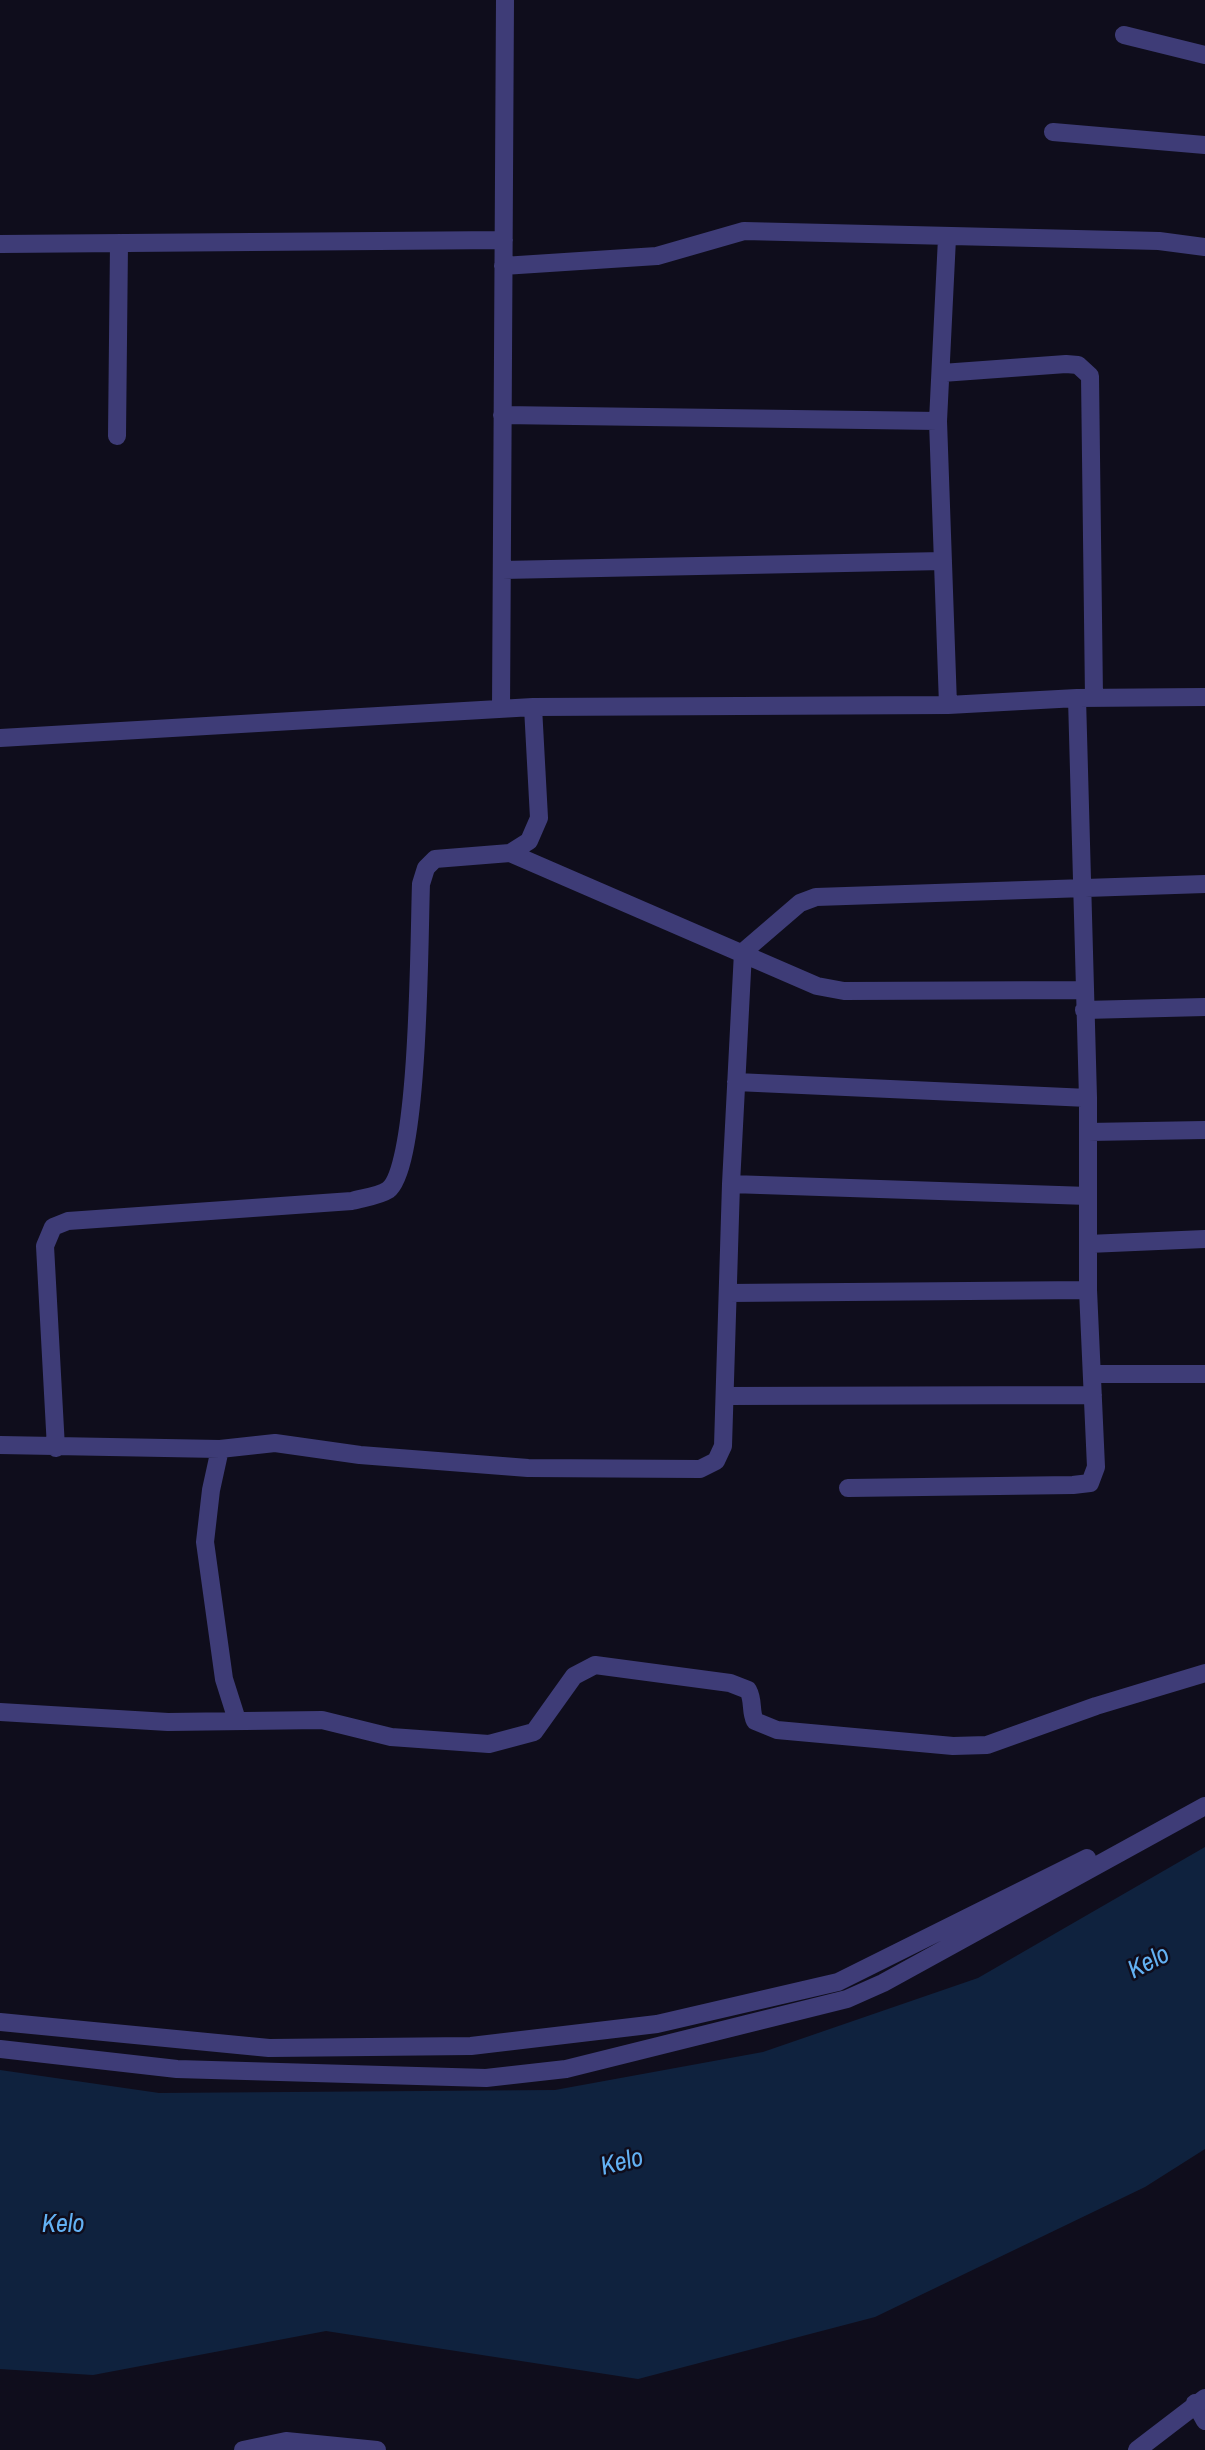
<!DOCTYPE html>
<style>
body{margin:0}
canvas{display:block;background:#0f0d1c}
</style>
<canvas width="1205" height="2450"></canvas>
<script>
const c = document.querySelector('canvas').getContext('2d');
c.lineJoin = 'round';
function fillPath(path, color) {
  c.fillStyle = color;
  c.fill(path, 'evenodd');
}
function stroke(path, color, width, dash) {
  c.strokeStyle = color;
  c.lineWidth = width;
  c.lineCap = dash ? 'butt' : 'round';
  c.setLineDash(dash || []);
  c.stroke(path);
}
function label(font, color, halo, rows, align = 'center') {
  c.font = font + ' "Archivo Narrow",sans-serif';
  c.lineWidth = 5;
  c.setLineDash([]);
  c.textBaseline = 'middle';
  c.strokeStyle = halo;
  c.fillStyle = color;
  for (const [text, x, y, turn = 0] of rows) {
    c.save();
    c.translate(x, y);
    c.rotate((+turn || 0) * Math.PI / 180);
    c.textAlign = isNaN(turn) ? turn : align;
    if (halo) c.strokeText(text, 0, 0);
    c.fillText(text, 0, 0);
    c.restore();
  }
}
fillPath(new Path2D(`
 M1205,1847V2149L1145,2187L875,2317L638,2379L326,2331L93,2375L0,2369V2070L159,2093L555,2090L763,2052L978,1978Z`), '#0f223e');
stroke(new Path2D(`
 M1124,35L1205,55
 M1053,132L1205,145
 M947,238L938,421L948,705
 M0,244L504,240
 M503,266L657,256L744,231L1159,241L1205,247
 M942,373L1066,364L1078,365L1090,376L1094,698
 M502,415L938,421
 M117,436L119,243
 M502,570L943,561
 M501,709L505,0
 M0,738L533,707L948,705L1077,698L1205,697
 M510,853L817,986L844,991L1083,990
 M1084,1010L1205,1007
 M736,1082L1088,1098
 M1088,1132L1205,1130
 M731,1184L1088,1196
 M1088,1244L1205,1239
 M728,1293L1088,1290
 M1092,1374H1205
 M725,1396L1093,1395
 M0,1445L220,1449L275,1443L360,1455L528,1468L700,1469L716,1461L723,1446L731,1184L743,952L800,903L816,897L1205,884
 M56,1448L45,1246L53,1227L68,1221L352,1201C362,1198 379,1196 388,1190C420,1166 419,933 421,884L426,868L435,859L510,853L529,841L539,818L533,707
 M220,1449L211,1490L205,1542L224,1679L237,1720
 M848,1488L1073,1485L1090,1483L1096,1467L1088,1290V1098L1077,698
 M0,1712L168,1722L322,1720L391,1737L489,1744L534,1732L574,1676L595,1665L730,1683L748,1690C754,1701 750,1711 755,1721L777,1730L953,1746L987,1745L1096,1706L1205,1673
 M0,2022L269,2048L471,2046L657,2024L838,1982L1087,1858
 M0,2049L177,2069L486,2078L566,2069L847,1999L883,1983L1205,1806
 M1195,2403L1205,2421
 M243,2450L286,2441L377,2450
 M1137,2450L1205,2398`), '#3e3c77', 18);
label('italic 26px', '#63b1f3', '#0f0d1c', [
 ["Kelo",1149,1963,-27],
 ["Kelo",622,2163,-14],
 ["Kelo",63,2225]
]);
</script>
